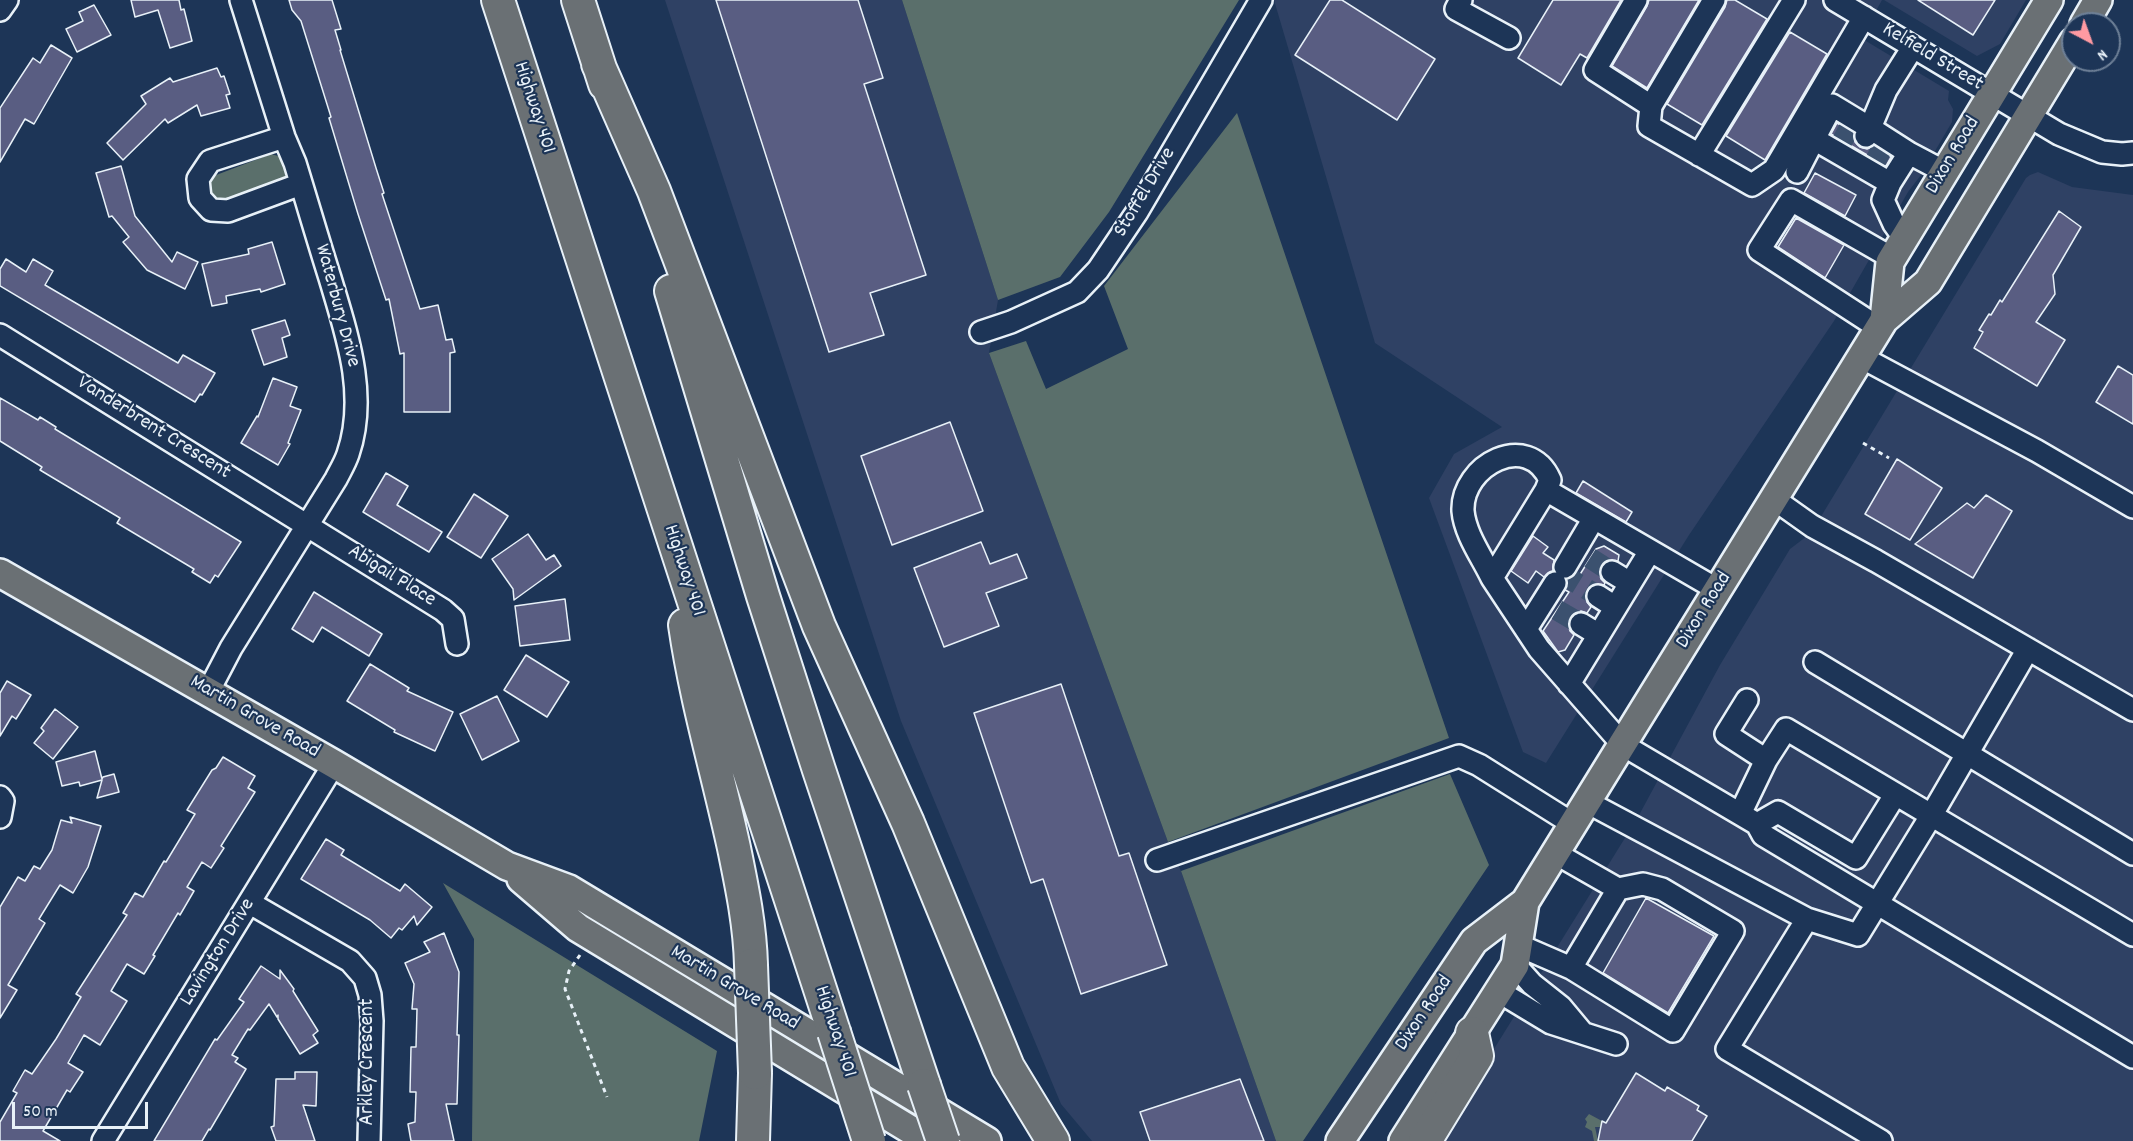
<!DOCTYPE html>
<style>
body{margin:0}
#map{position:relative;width:2133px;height:1141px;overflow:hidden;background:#1d3557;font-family:Dekko,sans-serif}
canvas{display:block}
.north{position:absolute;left:2061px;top:12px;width:60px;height:60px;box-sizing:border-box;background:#1d3557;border:2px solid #6e8097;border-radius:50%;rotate:139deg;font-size:16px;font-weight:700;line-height:24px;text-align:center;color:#e8f1f8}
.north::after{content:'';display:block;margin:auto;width:21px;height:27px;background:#ff9aa2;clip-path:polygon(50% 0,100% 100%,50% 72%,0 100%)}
.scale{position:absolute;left:12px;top:1102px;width:136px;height:27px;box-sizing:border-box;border:3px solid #e8f1f8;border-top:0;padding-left:8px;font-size:18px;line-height:21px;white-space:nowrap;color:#e8f1f8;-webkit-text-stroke:4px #1d3557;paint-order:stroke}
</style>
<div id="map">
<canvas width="2133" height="1141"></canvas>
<div class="north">N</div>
<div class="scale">50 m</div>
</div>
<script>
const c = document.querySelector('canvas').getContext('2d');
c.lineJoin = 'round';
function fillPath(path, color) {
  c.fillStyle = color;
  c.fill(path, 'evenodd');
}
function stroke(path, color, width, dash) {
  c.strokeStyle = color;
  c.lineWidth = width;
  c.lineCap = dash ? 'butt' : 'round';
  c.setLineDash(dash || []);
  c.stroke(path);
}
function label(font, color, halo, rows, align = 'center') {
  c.font = font + ' Dekko,sans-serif';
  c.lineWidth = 4.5;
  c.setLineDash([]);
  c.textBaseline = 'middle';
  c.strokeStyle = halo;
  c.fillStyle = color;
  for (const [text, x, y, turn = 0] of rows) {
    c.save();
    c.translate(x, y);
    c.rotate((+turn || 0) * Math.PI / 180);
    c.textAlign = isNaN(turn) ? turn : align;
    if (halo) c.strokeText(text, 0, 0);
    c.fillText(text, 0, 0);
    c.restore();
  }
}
fillPath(new Path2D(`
 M665,0H902L998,300L989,353L1168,842L1181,871L1276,1141H1092L1061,1104L901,721Z
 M1274,0H1882L1861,38L1949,91L1948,100L1953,109L1952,122L1921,175L1908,192L1834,321L1689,535L1546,763L1523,752L1429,498L1454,454L1502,427L1375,343Z
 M1884,0H2026L2000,44L1977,56Z
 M2038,172L2072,187L2133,195V1141H1439L1453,1115L1638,817L1720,665L1790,549L1811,533L2026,178L2030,175Z`), '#2f4164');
fillPath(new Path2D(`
 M902,0H1239L1109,212L1060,277L998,300Z
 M1237,113L1449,738L1168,842L989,353L1026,341L1046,389L1128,349L1104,286Z
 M271,154L282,157L288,167L285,178L228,200L216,198L209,189L211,177Z
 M1450,774L1489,865L1303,1141H1276L1181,871Z
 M443,883L717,1051L699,1141H472L474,939Z
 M1589,1114L1602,1121L1601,1127H1595L1598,1141H1594L1592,1131L1585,1127L1587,1122L1585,1119Z`), '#5a6f6b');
const building = new Path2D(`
 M131,0H179L181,10L184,9L192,41L170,48L158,10L135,17Z
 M289,0H332L341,29L335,30L341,50H340L376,168L384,193L382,194L420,309L438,305L446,340L452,339L455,352L450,353V412H404V353L400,354L389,299L386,300L358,214L329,118L331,117L301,21L292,10Z
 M716,0H858L883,78L864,84L926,275L870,293L884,335L829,352Z
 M1330,0H1342L1435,59L1397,120L1295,55Z
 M1553,0H1621L1587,58L1580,54L1561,85L1518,58Z
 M1649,0H1699L1647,88L1612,66L1647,6Z
 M1727,0H1735L1767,19L1702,125L1667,104L1725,7Z
 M1918,0H1995L1973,35Z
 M94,5L111,35L77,52L66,29L83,21L79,12Z
 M1790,32L1827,54L1765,160L1726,136Z
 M51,45L72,58L34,124L25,119L0,162V108L33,58L40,63Z
 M217,68L221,77L224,76L230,94L226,95L230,108L201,116L197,105L168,123L165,119L123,160L107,143L146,104L141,96L170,78L173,82Z
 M1837,123L1854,133L1855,142L1860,147L1867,149L1874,146L1891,157L1886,166L1831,134Z
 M121,166L135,216L172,262L177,252L198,262L185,289L147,270L123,242L129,237L112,216L109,217L96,173Z
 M1815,173L1856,195L1845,216L1804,193Z
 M2059,211L2081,227L2053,275L2055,294L2036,322L2065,340L2037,386L1974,348L1983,332L1979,330L1989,314L1991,315L2000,300L2002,302Z
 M1796,218L1844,245L1825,278L1778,247Z
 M272,242L285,284L261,292L260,289L226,296L227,303L212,306L202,264L249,254L248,249Z
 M6,259L26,272L33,259L53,271L45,285L178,363L183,355L215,373L202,395L200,394L195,402L0,286V269Z
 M285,320L290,335L282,338L287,357L264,365L252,330Z
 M2118,366L2133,375V424L2096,402Z
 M273,378L297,387L290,406L301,410L288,443L290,444L278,465L241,443L257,416L258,417Z
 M0,398L38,420L40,417L56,427L55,429L241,542L218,577L215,575L210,583L192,572L194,569L117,523L120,518L40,470L42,467L0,441Z
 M950,422L983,511L892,545L861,456Z
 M1897,459L1942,488L1910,540L1865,514Z
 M386,473L408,486L397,505L442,532L429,552L363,512Z
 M1583,481L1632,512L1626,522L1576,493Z
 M474,494L508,516L481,558L447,537Z
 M1986,495L2012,511L1973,578L1915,544L1967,503L1974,508Z
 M528,534L546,560L554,555L561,566L514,600L513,589L492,559Z
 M1533,536L1548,547L1543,553L1554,560L1553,571L1544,577L1536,571L1528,583L1511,571Z
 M981,542L990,564L1017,554L1027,578L986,593L999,626L944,647L914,568Z
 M1604,546L1619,555L1618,561H1606L1601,565L1599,572L1601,579L1605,583L1604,585L1593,584L1588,589L1585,596L1587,602L1591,607L1587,613L1581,611L1570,617L1568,624L1570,631L1574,635L1565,650L1558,652L1543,631L1569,592L1565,590L1567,579L1576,574L1579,576L1596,549Z
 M314,592L382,634L369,656L322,627L313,642L292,629Z
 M565,599L570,640L520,646L515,606Z
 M526,655L569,682L547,717L504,690Z
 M370,664L409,688L407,691L453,712L435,751L394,732L395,730L347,701Z
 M7,681L31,695L16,719L12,716L0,736V693Z
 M1061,684L1119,856L1129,853L1167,965L1081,994L1043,879L1031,883L974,713Z
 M497,696L519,741L482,760L460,714Z
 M55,709L78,727L53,759L34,743L44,731L41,728Z
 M95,751L102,779L103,777L114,774L119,792L97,798L102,780L80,786L79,782L62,786L56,762Z
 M223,757L255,776L248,788L255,792L221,846L224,848L211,868L202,862L187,887L194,891L180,915L178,913L153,955L155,956L144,974L127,964L111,991L127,1001L100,1045L84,1035L68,1063L83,1072L70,1092L67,1090L43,1131L60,1141H0V1122L17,1093L13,1091L25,1070L32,1074L56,1039L81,997L76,994L127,915L123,913L135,893L143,897L164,861L166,862L195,814L187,810L212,770L216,768Z
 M70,817L101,826L88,867L73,893L60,885L39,919L45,923L8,985L17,990L0,1018V907L18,877L25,881L34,866L40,869L52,850L61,820L72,823Z
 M326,839L344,850L341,855L400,891L405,884L432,907L417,925L414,916L402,930L399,928L391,938L370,920L301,879Z
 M1646,898L1714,936L1668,1013L1603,973Z
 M444,933L459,972L457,1035H459L457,1104H446L454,1141H411L408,1124L415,1122L416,1092H410L411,1047H416L417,1009H412L414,984L405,963L430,952L424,942Z
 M261,966L280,979V970L294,989L293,991L318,1031L313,1035L318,1043L300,1054L278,1019V1015L277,1017L269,1004L250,1030L248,1029L232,1055L238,1058L235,1062L246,1069L210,1130L209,1129L202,1141H154L215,1039L217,1040L244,1002L239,999Z
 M295,1072H317L316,1106L303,1105L315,1141H276L271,1127L274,1126L276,1079H295Z
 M1636,1073L1665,1091L1667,1087L1699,1106L1697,1110L1707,1116L1692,1141H1598L1602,1121L1606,1123Z
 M1240,1079L1264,1141H1150L1140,1112Z`);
fillPath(building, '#595d82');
stroke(building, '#e8f1f8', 1.5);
stroke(new Path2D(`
 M1840,145L1850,127
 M1874,164L1883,146
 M1590,558L1612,572
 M1560,573L1598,596
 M1557,610L1581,624`), '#3b516f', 21, [21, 10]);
const minor = new Path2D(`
 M1461,0L1456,9L1509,38
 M1636,0L1595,70L1651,106
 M1714,0L1651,106L1649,126L1752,185L1774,170L1864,17
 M1835,0L2059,134L2102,152L2122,154L2133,153
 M0,10L7,0
 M1866,136L1870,128L1909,153L1890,183
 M284,137L210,161L198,179L200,198L211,210L228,211L301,184
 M1909,153L1945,172
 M1699,155L1794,0
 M1797,172L1814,139
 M1904,238L1894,224L1883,200L1890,183L1814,139L1832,105L1870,128L1886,90L1913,47
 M1879,328L1759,250L1791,200L1892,258
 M981,332L1011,322L1077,292L1098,270L1137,212L1261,0
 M0,335L443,610L453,619L457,644
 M1861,357L2037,451L2133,507
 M1774,499L1812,526L1876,561L2133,710
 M1565,567L1594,518
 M1612,572L1630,583
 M1492,578C1482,557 1465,534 1463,511C1461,465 1528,430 1550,480L1546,490
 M1718,590L1546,490L1492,578L1539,649L1623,745L1757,824L1763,835L2133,1057
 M1598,596L1615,607
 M1581,624L1599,635
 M1526,629L1555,583
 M1815,662L2133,854
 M1569,684L1650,551
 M208,692L231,648L336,479C340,471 345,463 348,454C368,395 347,335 330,278C318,240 307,202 295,163L284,137L241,0
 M1747,700L1726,734L1766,760L1786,729L2133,935
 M0,797L3,801L0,817
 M1587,802L1807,919L1727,1049L1881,1141
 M1740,814L1766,760
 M1757,824L1778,812L1856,858L1895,795
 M1555,853L1618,889L1643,884L1662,889L1733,931L1673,1031L1571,968L1618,889
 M1157,860L1459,756L1479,765L1573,824
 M250,903L350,961L365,978L370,995L372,1021L369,1141
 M1807,919L1858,935L1931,816L2028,649
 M1518,945L1571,968
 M1515,965L1532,984L1561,1007L1581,1031
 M1498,991L1551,1023L1616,1044
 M103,1141L334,764`);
const major = new Path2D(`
 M2084,24L2098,0
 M1884,320L1890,262L2049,0
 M0,573L334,764L507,866L569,889L987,1141
 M521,879L578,928L929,1141
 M1340,1141L1474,941L1525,902L1884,320L1928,282L2073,42
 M1403,1141L1515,965L1525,902`);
const highway = new Path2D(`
 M498,0L834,1032
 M578,0L605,84
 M598,64L654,191L819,626L908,823L1008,1067L1053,1141
 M671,291L763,596L819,770L924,1085
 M685,625C696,701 718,774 734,848C742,887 750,925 751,965
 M753,1141L755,1073
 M1425,1141L1477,1056L1472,1033`);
stroke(minor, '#e8f1f8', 26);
stroke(major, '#e8f1f8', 32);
stroke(highway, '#e8f1f8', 36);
stroke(new Path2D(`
 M1863,443L1889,458
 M580,955L569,971L565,989L607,1097`), '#e8f1f8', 3, [4.5, 4.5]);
stroke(minor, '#1d3557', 21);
stroke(major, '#6a7074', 27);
stroke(highway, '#6a7074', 32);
const highwayBridge = new Path2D(`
 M751,965L755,1073
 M834,1032L869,1141
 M924,1085L943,1141`);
stroke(highwayBridge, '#e8f1f8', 36, []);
stroke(highwayBridge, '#6a7074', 32);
label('21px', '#e8f1f8', '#1d3557', [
 ["Kelfield Street",1932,58,31],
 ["Highway 401",533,108,72],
 ["Dixon Road",1954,156,-59],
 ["Stoffel Drive",1146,193,-59],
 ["Waterbury Drive",336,306,75],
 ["Vanderbrent Crescent",153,429,32],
 ["Highway 401",683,571,72],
 ["Abigail Place",391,577,32],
 ["Dixon Road",1705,611,-58],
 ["Martin Grove Road",254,718,30],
 ["Lavington Drive",219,953,-58],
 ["Martin Grove Road",734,989,31],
 ["Dixon Road",1425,1014,-56],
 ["Highway 401",834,1032,72],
 ["Arkley Crescent",369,1062,-90]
]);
</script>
